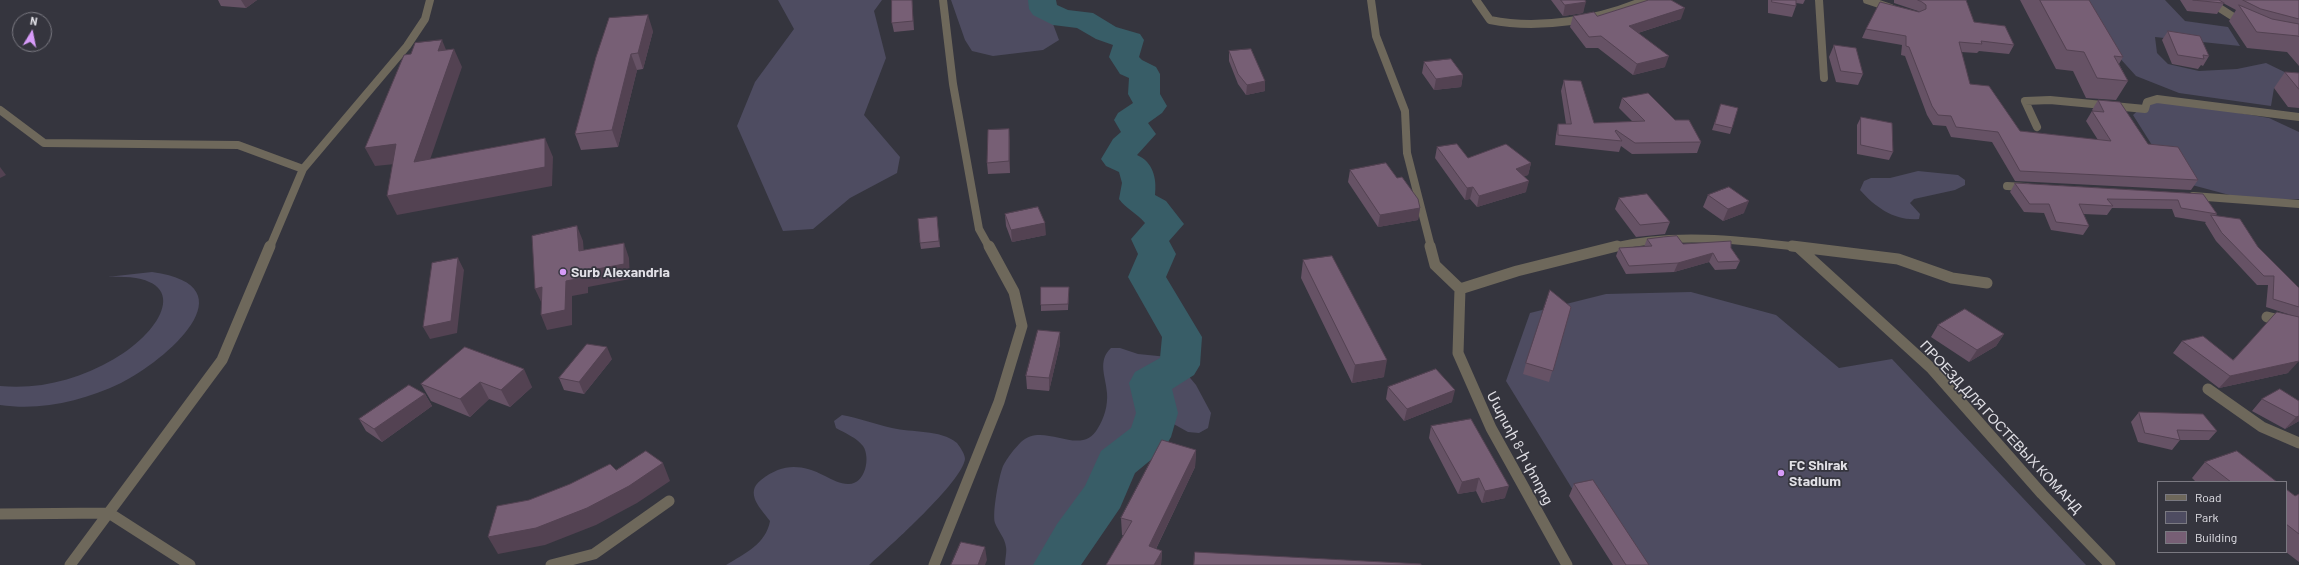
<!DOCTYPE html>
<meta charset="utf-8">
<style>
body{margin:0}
#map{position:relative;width:2299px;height:565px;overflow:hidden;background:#35353e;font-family:Barlow,sans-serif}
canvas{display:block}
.legend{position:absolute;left:2157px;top:481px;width:130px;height:72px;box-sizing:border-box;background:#35353e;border:1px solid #7a7981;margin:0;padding:5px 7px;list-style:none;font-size:12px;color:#e1e0e6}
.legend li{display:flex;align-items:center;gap:8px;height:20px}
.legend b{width:20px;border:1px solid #7a7981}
.north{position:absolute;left:12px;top:12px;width:40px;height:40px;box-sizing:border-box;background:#35353e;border:1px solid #7a7981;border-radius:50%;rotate:10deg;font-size:11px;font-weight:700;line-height:16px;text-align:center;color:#e1e0e6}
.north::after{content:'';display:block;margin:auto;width:14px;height:18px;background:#d79bf9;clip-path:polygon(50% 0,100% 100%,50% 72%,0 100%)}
</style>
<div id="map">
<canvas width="2299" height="565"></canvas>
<ul class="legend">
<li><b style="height:5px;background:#6e685b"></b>Road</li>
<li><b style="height:11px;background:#4e4c61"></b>Park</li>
<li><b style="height:11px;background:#775f75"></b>Building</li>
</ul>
<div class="north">N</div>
</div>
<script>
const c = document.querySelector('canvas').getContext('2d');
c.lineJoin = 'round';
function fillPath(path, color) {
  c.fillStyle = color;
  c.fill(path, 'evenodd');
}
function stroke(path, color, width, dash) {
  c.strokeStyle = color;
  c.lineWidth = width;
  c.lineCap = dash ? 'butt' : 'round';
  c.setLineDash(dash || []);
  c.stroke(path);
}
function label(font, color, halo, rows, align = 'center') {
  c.font = font + ' Barlow,"Noto Sans Armenian",sans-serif';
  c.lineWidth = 3.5;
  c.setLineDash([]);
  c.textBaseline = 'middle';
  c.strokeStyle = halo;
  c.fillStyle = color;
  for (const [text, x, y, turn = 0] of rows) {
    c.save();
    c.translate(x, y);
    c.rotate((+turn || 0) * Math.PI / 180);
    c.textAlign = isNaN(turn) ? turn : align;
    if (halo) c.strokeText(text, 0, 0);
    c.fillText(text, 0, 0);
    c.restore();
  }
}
fillPath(new Path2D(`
 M778,0H882L874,11L886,58L864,115L900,157L897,173L850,198L813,229L783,231L737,126L755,82L794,29Z
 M951,0H1044L1059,40L1043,50L993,56L972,51L965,40Z
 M2079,0H2165L2185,21L2228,27L2240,46L2155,37L2157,53L2168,64L2199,71L2237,69L2266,63L2299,79L2274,88L2271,106L2179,93L2136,76L2117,55Z
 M2157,99L2269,118L2299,132V199L2252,201L2192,185L2162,161L2133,115L2147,102Z
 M1918,171L1958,175L1965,180V185L1955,190L1914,199L1910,203L1920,214L1919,219C1895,221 1876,208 1860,190L1864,181L1871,178H1890Z
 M152,272C254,286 165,361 121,383C83,401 42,411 0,405V386C40,390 79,379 114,359C166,329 195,272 107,277Z
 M1691,292L1776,315L1839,368L1892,359L2086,565H1619L1506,381L1530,313L1606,294Z
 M1111,348H1120L1138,354L1168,357L1176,361L1196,385L1211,413L1208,428L1199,433L1188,432L1170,422L1160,421L1150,424L1127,454L1117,463L1084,513L1073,537L1066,565H1005C1005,559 1007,552 1006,547C1005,538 998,531 995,523C992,513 999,476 1003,466C1007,458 1015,448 1021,442C1044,420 1081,459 1098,428C1104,418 1108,406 1107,393C1106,377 1097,361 1111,348Z
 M842,415C859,418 875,424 892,428C912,433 940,429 957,443C960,447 965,454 965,459C962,482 889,547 869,565H726C744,554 766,544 770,521C761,509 744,493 761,480C783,463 801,464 825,476C833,480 840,484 848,484C865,485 871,458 863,446C857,438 845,433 836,428L834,421Z`), '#4e4c61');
fillPath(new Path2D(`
 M1028,0H1056L1057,5L1068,10L1093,13L1116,27L1140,34L1144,40L1139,57L1142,60L1156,67L1160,74V94L1167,106L1162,113L1148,123L1156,134L1137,155C1153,162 1157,178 1155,195L1166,201L1184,224L1169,241L1176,254L1166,277L1202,337L1200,365L1194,375L1172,389L1178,413L1171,437L1164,449L1135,473L1120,508L1081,565H1033L1057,524L1085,486L1101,451L1131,428L1136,413L1129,383L1135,372L1160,358L1162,337L1128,277L1138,254L1131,239L1145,223C1137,213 1126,209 1119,199L1122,183L1119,172L1106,166L1101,159L1113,139L1121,132L1114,120L1118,113L1133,103L1128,94L1129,78L1120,74L1109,57L1113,45L1096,39L1077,28L1053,25L1033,15L1029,9Z`), '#385d67');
stroke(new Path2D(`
 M943,0L953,84L979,229L989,247
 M1371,0L1376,36L1405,111L1407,153L1431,247
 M1476,0L1490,20C1539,30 1599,20 1645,0
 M1819,0L1824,78
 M1867,0L1891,8
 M2210,2L2243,23
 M0,110L44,143L238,145L303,169
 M2037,127L2025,101L2050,100L2145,109L2147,102L2157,99L2299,117
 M2007,186L2026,187
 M2193,196L2299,204
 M270,247L303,169L407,46L425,19L430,0
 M1613,247C1673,232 1740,240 1800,247`), '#6e685b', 8);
stroke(new Path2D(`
 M1430,246L1435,265L1460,289L1458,353L1491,428L1567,565
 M1792,246L1898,259L1952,278L1987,283
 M1798,247L1932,369L2042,494L2110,565
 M1460,289L1517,271L1617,246
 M2267,317L2299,325
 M2208,389L2262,427L2299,443
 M0,514L109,513L190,565
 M70,565L222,360L270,246
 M551,565L594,554L669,501
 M934,565L999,402L1022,326L1014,292L989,246`), '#6e685b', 11);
fillPath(new Path2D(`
 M218,0H257L246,8L221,6Z
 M892,0H912L914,30L894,32L892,23Z
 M1551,0H1585L1583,13L1563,16Z
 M1768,0H1805L1803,4L1796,3V6L1792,17L1768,13Z
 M1894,0H1966L1974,22L2014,45L2009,54L1979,51L1977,53L1961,52L1970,84L2020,131L2098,140L2086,121L2092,111H2093L2092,110L2098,100L2148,144L2198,180L2191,190L2015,181L1992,142L1951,137L1946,126L1933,125L1927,115L1905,56L1901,55L1902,45L1862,38L1866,29L1919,12L1918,11L1894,3Z
 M2020,0H2089L2123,57L2119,64L2128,81L2116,100L2086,98L2073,71L2056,69Z
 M2180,0H2299V66L2287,52L2247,48L2229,21L2236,10L2223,3H2224L2217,14L2187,11Z
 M1573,16H1597L1681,19L1638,33L1665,67L1633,75L1598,48H1586L1570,27Z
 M653,31L643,69L637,70L618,147L581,150L575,134L596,57Z
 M2168,31L2209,56L2203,66L2201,65L2198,69L2172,64L2162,40Z
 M1834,45L1863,74L1858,85L1836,82L1829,57Z
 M1229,51L1265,81V91L1246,95L1238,84L1229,61Z
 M1424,62L1463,75L1461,87L1434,90L1422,73Z
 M2285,72L2299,73V108L2288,107L2274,88Z
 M1564,80L1594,123L1633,122L1619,108L1622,98L1675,120L1701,142L1697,153L1632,154L1621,146L1619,152L1555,145L1556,135L1558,124H1566L1561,91Z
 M1721,104L1732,128L1730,134L1712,130Z
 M1861,117L1893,152L1889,160L1857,154V125Z
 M1010,140V173L988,174L987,163Z
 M1437,147L1468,158L1531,163L1528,175L1524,176L1526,192L1477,207L1470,199L1465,200L1435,158Z
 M1350,170L1420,208L1418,220L1378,227L1348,182Z
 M2015,183L2203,194L2217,214L2215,216L2258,247L2299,288V317L2288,373L2219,388L2173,353L2182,341L2233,360L2294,316L2266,307L2268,285H2257L2216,241L2205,223L2206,222L2175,217L2172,209L2112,208L2107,215L2083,214L2089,226L2083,235L2051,230L2044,213L2024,212L2010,192Z
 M1708,195L1744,213L1723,221L1703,207Z
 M1619,198L1670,222L1665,234L1636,237L1615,209Z
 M1005,214L1046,235L1012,242L1006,226Z
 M937,217L940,247L921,249L920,243Z
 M1647,239L1683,244L1731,248L1740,261L1736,269L1715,270L1709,262L1674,272L1626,274L1616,256L1619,248L1644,247Z
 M1303,260L1384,377L1352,383L1301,278Z
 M1069,287L1068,310L1041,311V305Z
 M1571,307L1549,382L1523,374L1526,363Z
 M1938,325L2004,334L1996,346L1969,362L1931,337Z
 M1060,332V344L1049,391L1027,389L1026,376Z
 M465,347L532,387L510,407L489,399L470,417L431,401L421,384Z
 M612,359L584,394L564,390L559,378Z
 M1388,387L1452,402L1404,421L1386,399Z
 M2280,389L2299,421L2285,429L2252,411L2262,399Z
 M425,394L432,406L382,442L366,431L359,419Z
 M2139,412L2217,431L2209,440H2180L2172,450L2138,442L2131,422Z
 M1431,426L1505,498L1482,503L1476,491L1458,494L1429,438Z
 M1196,450L1195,467L1156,549L1162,551L1161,565H1106L1124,536L1122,535L1121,518Z
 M2205,462L2277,482H2196L2192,478Z
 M1574,484L1649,565H1613L1569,496Z
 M2286,489L2295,496L2299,494V562L2286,552Z`), '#665265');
fillPath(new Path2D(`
 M241,0H257L246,8Z
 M1586,2L1583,13L1563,16L1565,5Z
 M1685,8L1681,19L1625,37L1629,26Z
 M648,15L653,31L643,69L638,53Z
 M442,40L449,57L438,51Z
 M454,49L462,67L423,180L414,162Z
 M631,54L637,70L618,147L612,130Z
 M1669,56L1665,67L1633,75L1637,64Z
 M1463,75L1461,87L1434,90L1436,79Z
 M1265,81V91L1246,95L1247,85Z
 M1009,129L1010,140V173L1009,161Z
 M545,138L553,157L552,186L397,215L387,196Z
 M396,144L405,163L375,166L365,148Z
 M1531,163L1528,175L1513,180L1516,169Z
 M0,167L6,175L0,178Z
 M1529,181L1526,192L1477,207L1479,196Z
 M1473,187L1470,199L1465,200L1467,188Z
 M1749,201L1744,213L1723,221L1728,209Z
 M1420,208L1418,220L1378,227L1380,215Z
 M1045,223L1046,235L1012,242L1011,230Z
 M577,226L583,241L585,266L579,251Z
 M624,243L629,258L630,279L588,287V293L572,296V325L547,330L541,315L566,281L581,272Z
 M1713,253L1709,262L1674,272L1678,263Z
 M458,258L464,270L457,333L430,339L423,327Z
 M542,287V304L535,289Z
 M1060,332V344L1049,391V378Z
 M2004,334L1996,346L1969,362L1977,350Z
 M607,347L612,359L584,394L579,382Z
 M1387,360L1384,377L1352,383L1355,365Z
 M2299,361L2288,373L2219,388L2230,376Z
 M524,369L532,387L510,407L501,390Z
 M480,382L489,399L470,417L460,399Z
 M1455,390L1452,402L1404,421L1407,409Z
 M425,394L432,406L382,442L374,429Z
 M2299,416V421L2285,429L2296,417Z
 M1196,450L1195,467L1149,563V546Z
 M663,463L670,481L637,503L596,525L545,545L498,554L488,537Z
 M1479,478L1476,491L1458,494L1462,482Z
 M1509,486L1505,498L1482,503L1485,491Z
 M985,547L987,560L985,565H978Z
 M1162,551L1161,565H1154Z`), '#534252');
const building = new Path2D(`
 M892,0H912L913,21L892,23Z
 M1561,0H1585L1586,2L1565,5Z
 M1649,0H1671L1685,8L1629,26L1669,56L1637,64L1601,36L1589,37L1573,16L1594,12L1597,16Z
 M1772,0H1796V6L1772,2Z
 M1918,0H1966L1974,22L2005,26L2014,45L1981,41L1982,44L1959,42L1970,84L1989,86L2020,131L2111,141L2092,111L2104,112L2098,100L2120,102L2148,144L2178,147L2198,180L2020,171L1998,132L1956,127L1951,116L1938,115L1932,106L1909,47L1906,46V36L1866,29L1880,2L1919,12L1926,9V5L1922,2Z
 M2040,0H2089L2123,57L2114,56L2128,81L2097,78L2084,52L2067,50Z
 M2193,0H2219L2224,3Z
 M2243,0H2299V19L2261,9Z
 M2239,5L2272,19L2299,24V37L2298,36L2257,32Z
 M648,15L638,53L631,54L612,130L575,134L596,57L609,18Z
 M2168,31L2200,36L2209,56L2203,55L2204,59L2178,55Z
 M442,40L438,51L454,49L414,162L545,138V167L387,196L396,144L365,148L404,55L411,54L415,43Z
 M1834,45L1856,48L1863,74L1841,71Z
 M1251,49L1265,81L1247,85L1238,74L1229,51Z
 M1451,59L1463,75L1436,79L1424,62Z
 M2285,72L2299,73V89Z
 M1564,80L1581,81L1594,123L1645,121L1622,98L1648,93L1675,120H1689L1701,142L1635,143L1616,130L1615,131L1622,141L1558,135V124H1571Z
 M1721,104L1738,108L1732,128L1715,124Z
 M1861,117L1892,123L1893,152L1861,145Z
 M1009,129V161L987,163L988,130Z
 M1457,144L1468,158L1506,144L1531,163L1516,169L1529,181L1479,196L1473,187L1467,188L1437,147Z
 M1386,163L1397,178L1402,177L1418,199L1420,208L1380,215L1350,170Z
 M2015,183L2203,194L2217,214L2181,208L2178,200L2107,199L2113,206L2079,204L2089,226L2056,222L2049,204H2030Z
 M1729,187L1749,201L1728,209L1708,195Z
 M1647,194L1670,222L1640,225L1619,198Z
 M1038,207L1045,223L1011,230L1005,214Z
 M2211,215L2240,219L2258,247L2299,288V307L2273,299L2274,276H2264L2222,233Z
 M937,217L939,241L920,243L918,219Z
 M577,226L579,251L624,243V264L581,272L582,278L566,281L565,310L541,315L542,287L535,289L532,236Z
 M1677,236L1683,244L1731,241V248L1740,261L1718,262L1713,253L1678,263L1629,266L1619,248L1652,246L1647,239L1663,237Z
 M1332,256L1387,360L1355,365L1303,260Z
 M458,258L451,321L423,327L432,263Z
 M1041,287H1069L1068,304L1041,305Z
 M1550,290L1571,307L1553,371L1526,363Z
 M1965,309L2004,334L1977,350L1938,325Z
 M2277,312L2299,317V361L2230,376L2182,341L2203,336L2233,360Z
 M1038,330L1060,332L1049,378L1026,376Z
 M587,344L607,347L579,382L559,378Z
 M465,347L524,369L501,390L480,382L460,399L421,384Z
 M1436,369L1455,390L1407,409L1388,387Z
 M409,385L425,394L374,429L359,419Z
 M2280,389L2299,401V416L2296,417L2262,399Z
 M2139,412L2203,414L2217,431L2177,430L2180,440L2145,433Z
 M1471,419L1509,486L1485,491L1479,478L1462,482L1431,426Z
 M1162,440L1196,450L1149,546L1162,551L1154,565H1106L1132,521L1121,518Z
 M646,451L663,463L629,486L587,508L536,528L488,537L497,506L529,500L570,484L610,464L616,470Z
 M2237,451L2277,482H2231L2205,462Z
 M1593,480L1649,565H1626L1574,484Z
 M2286,489L2295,496L2299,494V534L2286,524Z
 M961,542L985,547L978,565H951Z
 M1195,552L1421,564V565H1194Z`);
fillPath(building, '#775f75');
stroke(building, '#534252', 1);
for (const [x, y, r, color] of [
 [563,272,4,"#d79bf9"],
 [1781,473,4,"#d79bf9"]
]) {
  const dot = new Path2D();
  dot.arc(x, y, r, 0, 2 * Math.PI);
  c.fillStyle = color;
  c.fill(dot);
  stroke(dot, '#35353e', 1.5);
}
label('bold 14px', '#e1e0e6', '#35353e', [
 ["Surb Alexandria",571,272],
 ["FC Shirak",1789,465],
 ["Stadium",1789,481]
], 'left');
label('14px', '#e1e0e6', '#35353e', [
 ["ПРОЕЗД ДЛЯ ГОСТЕВЫХ КОМАНД",2001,427,47],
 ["Մարտի 8-ի փողոց",1520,448,62]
]);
</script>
